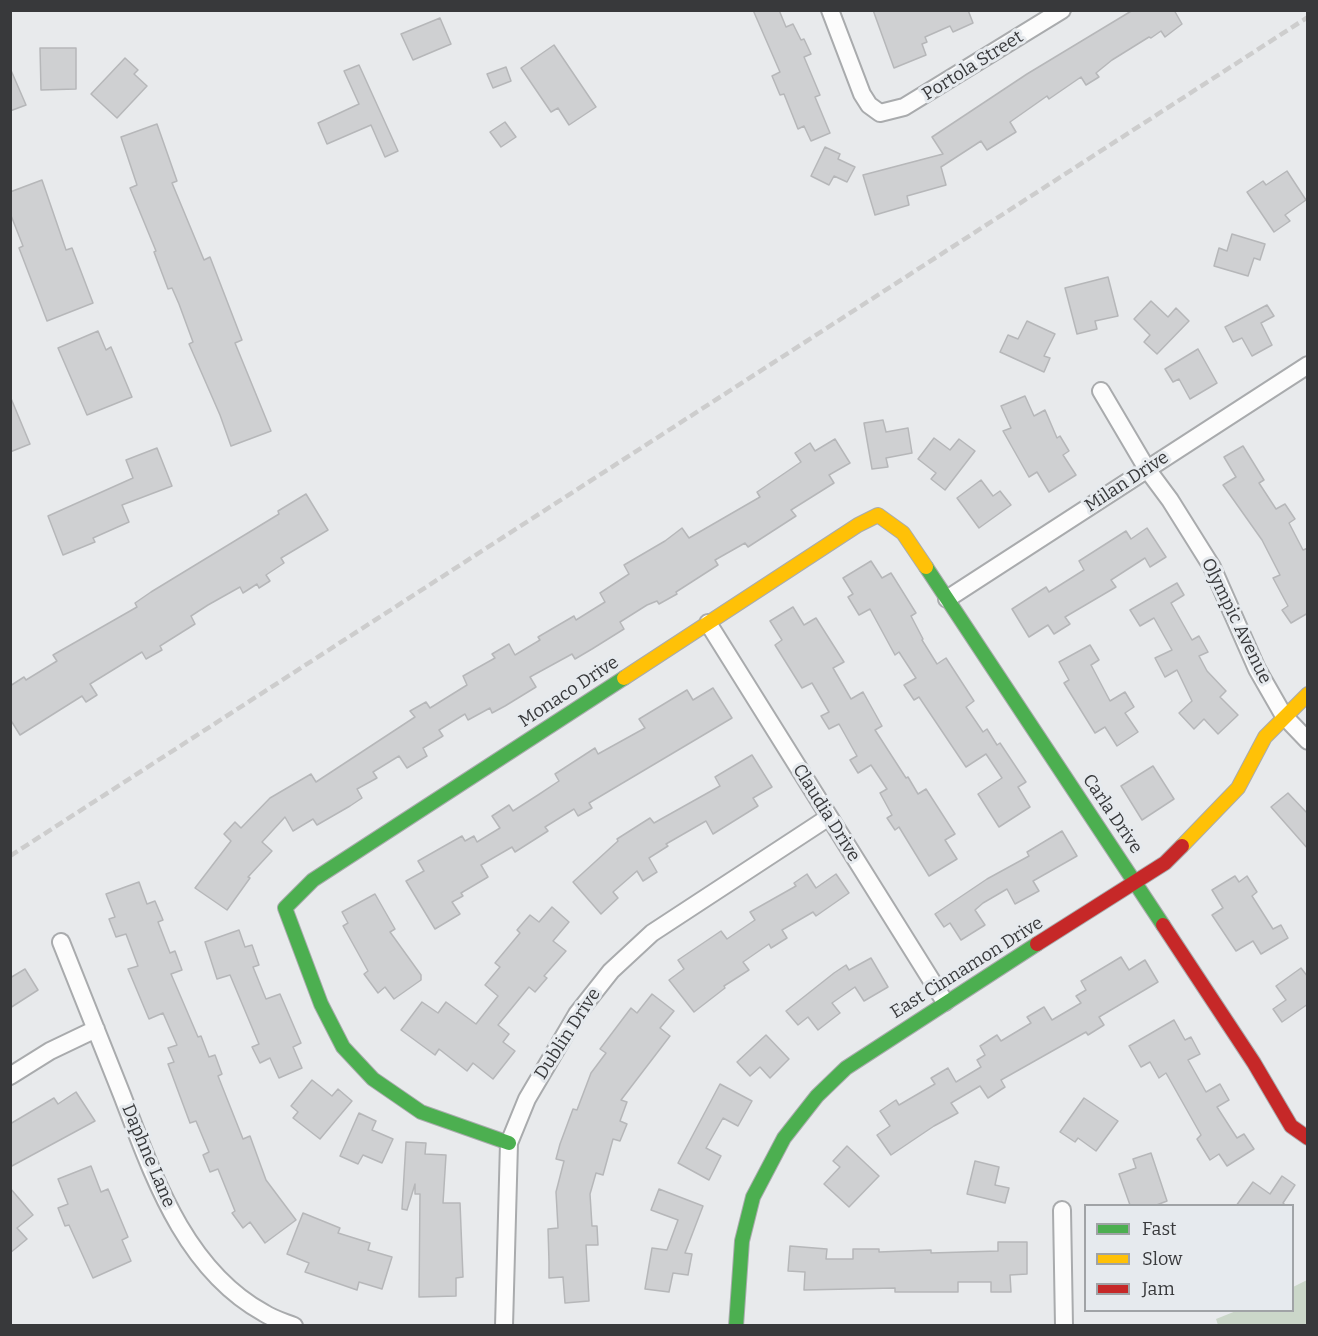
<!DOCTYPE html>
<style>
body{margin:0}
#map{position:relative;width:1318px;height:1336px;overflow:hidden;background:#e8eaec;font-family:Bitter,serif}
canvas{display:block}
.frame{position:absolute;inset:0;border:12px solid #38393b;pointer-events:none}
.legend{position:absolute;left:1084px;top:1204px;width:210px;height:108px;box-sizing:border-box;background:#e6eaee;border:2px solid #a0a3a6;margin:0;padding:8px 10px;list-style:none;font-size:18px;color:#38393b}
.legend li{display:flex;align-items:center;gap:12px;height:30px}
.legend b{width:30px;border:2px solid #a0a3a6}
</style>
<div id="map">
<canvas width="1318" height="1336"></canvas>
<div class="frame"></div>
<ul class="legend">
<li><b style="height:8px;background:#4caf50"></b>Fast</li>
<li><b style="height:8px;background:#ffc107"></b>Slow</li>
<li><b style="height:8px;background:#c62828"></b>Jam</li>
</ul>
</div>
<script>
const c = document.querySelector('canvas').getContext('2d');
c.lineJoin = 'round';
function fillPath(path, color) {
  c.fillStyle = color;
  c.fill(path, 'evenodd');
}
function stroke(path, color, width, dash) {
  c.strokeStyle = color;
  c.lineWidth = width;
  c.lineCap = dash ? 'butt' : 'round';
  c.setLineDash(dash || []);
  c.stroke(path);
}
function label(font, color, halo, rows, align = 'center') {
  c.font = font + ' Bitter,serif';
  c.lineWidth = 6;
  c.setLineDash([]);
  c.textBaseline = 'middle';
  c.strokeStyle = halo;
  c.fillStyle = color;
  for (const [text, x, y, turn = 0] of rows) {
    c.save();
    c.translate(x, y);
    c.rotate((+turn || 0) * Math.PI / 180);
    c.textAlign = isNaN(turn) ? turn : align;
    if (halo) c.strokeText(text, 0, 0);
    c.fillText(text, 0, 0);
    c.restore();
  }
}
fillPath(new Path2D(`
 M1307,1280V1325H1218L1216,1319L1236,1311L1292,1310L1293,1287Z`), '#cbd7c9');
const building = new Path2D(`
 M753,10H779L786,27L793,24L801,40L804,39L811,54L804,57L820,95L815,97L830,133L811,141L804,126L798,129L784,94L780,95L772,76L780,72Z
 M873,10H968L973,23L953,32L950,26L925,37L927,42L922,44L926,55L894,68Z
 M1133,10H1174L1182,24L1165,37L1161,31L1151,38L1149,37L1112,60L1096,73L1099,77L1086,85L1081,77L1049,99L1047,96L1010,122L1016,132L987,150L981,141L941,167L946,185L907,196L909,205L875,215L863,175L943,154L932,137L1027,74Z
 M440,18L451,44L413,60L401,34Z
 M554,45L596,107L569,125L558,108L551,112L521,68Z
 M40,48H76V89L41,90Z
 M125,58L138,70L134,74L147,86L117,118L91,94Z
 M359,65L398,151L385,157L371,125L327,144L318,123L359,104L344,71Z
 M506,67L511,81L493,88L487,74Z
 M10,68L26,105L10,111Z
 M505,122L516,137L501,147L490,132Z
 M157,124L177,181L172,183L204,260L210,257L242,340L235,343L271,431L231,446L220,415L189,344L193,342L179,304L172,288L168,289L154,252L156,251L130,188L137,185L121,137Z
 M825,147L840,154L838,159L855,167L847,182L834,176L829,185L811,176Z
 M1287,171L1306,200L1285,215L1290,221L1274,232L1247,192L1263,181L1266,185Z
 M42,180L66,250L72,248L93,303L47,321L19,248L23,246L10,213V192Z
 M1232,234L1265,244L1260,260L1254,258L1248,276L1214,266L1219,248L1227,251Z
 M1108,277L1118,316L1095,321L1097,329L1077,334L1065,288Z
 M1151,301L1168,317L1176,308L1189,321L1157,354L1144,342L1150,335L1134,319Z
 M1267,305L1274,316L1261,323L1272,345L1252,356L1242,338L1233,342L1225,327Z
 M1027,321L1055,334L1044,356L1050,358L1044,372L1000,352L1008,335L1018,339Z
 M98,331L106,350L111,347L132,397L87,415L58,348Z
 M1198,349L1217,383L1190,399L1179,379L1173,382L1165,369Z
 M10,396L30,444L10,452Z
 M1025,396L1034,416L1045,410L1057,438L1060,436L1069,451L1063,455L1076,475L1049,492L1037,472L1029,477L1003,431L1011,428L1001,406Z
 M883,420L886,432L908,428L912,453L886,458L888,467L872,469L864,423Z
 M934,438L950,450L959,439L975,451L945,490L931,479L936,473L918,459Z
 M835,439L850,463L829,475L834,483L791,510L796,516L748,547L745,543L715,560L718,565L676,592L677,594L659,604L657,601L647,605L620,622L624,629L592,649L575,659L572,654L530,677L536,687L505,706L492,713L490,708L468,720L465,714L439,730L443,736L423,748L427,756L407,768L399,756L373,772L377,778L357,789L362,798L350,806L317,825L313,819L293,831L285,817L262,842L272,851L248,877L250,878L227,910L195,888L231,841L224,834L235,822L241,828L270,798L311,774L316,782L415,717L410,711L426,702L430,708L467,685L463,676L495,658L492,654L509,644L515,655L540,640L538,637L574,616L576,620L605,602L600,593L629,574L624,565L665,541L682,528L689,538L760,497L757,492L801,462L795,453L810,443L815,451Z
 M1243,446L1264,480L1259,483L1276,509L1285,504L1295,519L1289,523L1303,550L1308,548V613L1291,623L1282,610L1288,606L1273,578L1280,575L1262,540L1223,485L1236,477L1224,457Z
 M157,448L172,486L122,505L129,522L93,538L95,542L63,555L48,516L133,478L126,460Z
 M981,480L993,496L1000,491L1011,505L979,528L957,498Z
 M306,494L328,530L281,558L284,563L266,575L270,581L259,588L257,584L243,593L240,587L208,605L191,616L195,624L160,646L162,650L146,659L142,652L90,684L97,695L86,702L82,696L20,735L10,719V686L24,677L26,680L57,661L53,655L137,607L135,603L151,592L279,514L278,511Z
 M1147,528L1166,557L1150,567L1145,558L1111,580L1116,587L1065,617L1070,624L1054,634L1048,625L1029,637L1012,609L1046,587L1049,592L1084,570L1079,561L1126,531L1131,539Z
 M871,561L882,578L891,573L916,613L911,616L923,639L922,640L937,664L946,658L974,701L966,707L983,732L987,729L997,745L1000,743L1026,782L1018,787L1030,807L999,827L978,794L1002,778L986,754L966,767L919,697L914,700L904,685L916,678L899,652L895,655L870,609L859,615L848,597L853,594L843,578Z
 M1177,583L1184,595L1171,603L1192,640L1199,636L1208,652L1199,656L1207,671L1226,691L1220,697L1238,715L1218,734L1204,719L1194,729L1179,713L1192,701L1177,670L1165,677L1155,658L1172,650L1154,618L1140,626L1130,610Z
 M793,607L804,625L816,618L844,662L833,668L851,699L863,692L882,726L875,730L906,778L908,777L918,794L926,789L955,834L945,840L957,859L929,876L899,827L895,830L887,818L892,815L880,793L887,789L871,765L858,773L850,760L857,756L839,724L829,729L821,716L829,712L812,683L802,688L775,645L782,640L770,621Z
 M1090,645L1099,660L1091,665L1110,701L1125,692L1134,707L1125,713L1138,732L1117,746L1105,727L1095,733L1064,683L1069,680L1059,662Z
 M713,688L732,718L589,803L592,808L578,816L574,809L545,827L548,831L515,852L512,847L481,865L488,877L461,893L463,896L452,902L460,914L435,929L406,881L424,871L418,861L462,836L465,841L474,836L477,842L500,828L492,816L509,805L513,811L538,795L559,781L555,774L595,748L598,754L645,728L639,719L687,690L693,700Z
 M752,755L772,787L753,798L758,806L713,834L706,821L666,844L668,846L649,858L657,872L643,881L637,871L613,892L618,898L601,914L573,882L618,841L617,839L650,818L654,823L720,786L715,777Z
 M1153,766L1174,799L1142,820L1121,786Z
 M1288,793L1308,814V849L1271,807Z
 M1062,831L1077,856L1033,881L1039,891L1015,904L1007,889L983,903L975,910L985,925L961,940L950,923L944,927L935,914L987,879L1029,856L1027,852Z
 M807,874L816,888L836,874L849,893L816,916L813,912L782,930L787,938L771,948L769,944L743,962L749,970L724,986L725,988L694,1012L669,980L684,969L678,960L721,931L727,939L755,920L750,912L796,886L794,883Z
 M1235,876L1239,882L1247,876L1257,892L1252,896L1273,929L1281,925L1288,938L1261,954L1253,941L1236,951L1212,915L1223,908L1212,890Z
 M139,882L147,904L155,901L163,920L158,922L170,953L175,951L182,970L171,974L198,1037L201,1036L209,1057L215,1055L222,1074L218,1076L243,1139L250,1136L266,1180L296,1220L265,1243L250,1222L243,1228L232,1213L235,1211L218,1169L210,1172L203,1155L209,1152L196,1121L190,1123L168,1064L174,1062L168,1048L177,1045L163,1013L149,1019L128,969L138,966L126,934L116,937L109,919L115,917L106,894Z
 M375,894L395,929L390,932L421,975V980L394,999L385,987L378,993L364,974L368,971L343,926L348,923L342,912Z
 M552,907L569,922L553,941L566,951L544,976L547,978L535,992L529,987L498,1025L509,1034L503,1042L515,1051L493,1079L473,1063L467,1071L439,1049L435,1055L401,1030L422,1002L438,1013L446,1002L476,1024L498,996L485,985L500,967L495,963L520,933L517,930L530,915L539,922Z
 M239,930L245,947L252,945L259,965L253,967L266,999L280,994L301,1043L293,1047L302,1068L279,1078L270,1058L260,1063L252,1047L259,1044L230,975L217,979L205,942Z
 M1121,957L1129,970L1145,960L1158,982L1099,1017L1104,1025L1088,1035L1086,1032L1001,1080L1005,1087L988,1098L980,1086L951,1103L958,1113L934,1126L891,1155L877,1135L890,1126L880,1111L896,1100L899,1105L935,1084L931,1078L948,1068L956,1082L981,1067L977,1060L985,1055L980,1046L997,1035L1001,1041L1031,1023L1027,1017L1044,1007L1052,1020L1081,1003L1076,996L1086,990L1081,981Z
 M871,958L888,987L864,1001L855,987L832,1003L840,1013L818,1030L808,1017L798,1025L786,1011L834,973L846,965L849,970Z
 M1301,968L1308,977V1004L1282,1022L1273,1009L1286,1000L1276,986Z
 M25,969L38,990L10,1008V978Z
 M652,994L674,1011L660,1028L670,1036L621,1100L627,1102L620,1121L627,1124L620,1141L613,1139L603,1175L596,1173L590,1194L592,1226H597L598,1245H586L589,1301L565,1303L563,1277L549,1278V1262L548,1229L558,1228L556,1192L564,1161L556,1159L560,1144L573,1109L577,1110L591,1073L606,1053L600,1049L631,1008L637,1013Z
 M1174,1020L1185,1040L1191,1037L1200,1054L1188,1060L1206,1092L1220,1084L1229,1100L1217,1107L1237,1138L1244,1134L1254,1149L1227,1166L1219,1154L1210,1160L1197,1139L1201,1135L1166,1073L1159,1078L1150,1062L1141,1067L1129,1046Z
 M766,1035L789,1059L770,1078L760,1067L750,1076L737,1062Z
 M312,1080L332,1096L338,1089L352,1101L320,1139L293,1118L298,1112L291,1106Z
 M720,1084L752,1101L738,1126L723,1118L706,1148L721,1156L709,1180L678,1163Z
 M76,1092L95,1121L10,1167V1124L54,1098L58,1104Z
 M1084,1098L1118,1121L1096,1151L1078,1138L1075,1142L1060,1132Z
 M359,1113L376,1121L372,1130L393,1139L382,1163L363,1155L358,1164L340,1156Z
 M406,1142L426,1143L425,1154L446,1155L443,1203H460L463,1277L456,1278V1296L419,1297L420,1194H415V1184L407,1210L402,1209Z
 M847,1146L879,1176L849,1207L824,1184L840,1167L833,1161Z
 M1151,1153L1167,1201L1154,1206L1130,1205L1119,1174L1136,1168L1133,1159Z
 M975,1161L999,1167L995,1185L1009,1188L1005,1203L967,1194Z
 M91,1166L101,1192L108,1189L128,1237L122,1240L131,1261L93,1278L69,1225L65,1226L58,1208L68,1204L58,1179Z
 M1282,1176L1295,1185L1283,1203L1286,1206H1236L1253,1182L1270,1194Z
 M10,1188L33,1215L17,1228L27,1239L10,1253Z
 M659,1189L703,1206L685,1253L692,1254L688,1275L673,1273L669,1292L645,1289L652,1248L667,1250L678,1220L651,1210Z
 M303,1213L340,1228L338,1233L370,1243L368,1250L392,1257L382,1289L359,1282L357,1290L305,1272L309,1263L287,1254Z
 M998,1242H1027V1274L1010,1275L1011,1292H991V1282H958V1292H895V1288L804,1290L805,1272L788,1271L790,1246L827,1249L826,1259H853V1249H879V1252L931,1250V1253L998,1251Z`);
fillPath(building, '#cfd0d2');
stroke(building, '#b6b7b9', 1.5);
const street = new Path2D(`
 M830,10L862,94L869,105L880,113L904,107L1062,10
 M1101,391L1147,469L1170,500L1212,567L1257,669L1284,716L1308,741
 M947,599L1308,365
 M708,623L945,1002
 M61,942C81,993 102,1044 122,1095C153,1175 184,1269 264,1313C273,1319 284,1322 294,1326
 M10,1076L50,1051L96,1029
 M1062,1210L1064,1326
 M504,1326L509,1143L527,1099L577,1014L611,971L652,933L829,817`);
const fast = new Path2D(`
 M926,567L1163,925
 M509,1143L421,1112L373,1079L343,1047L321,1004L285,908L313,880L624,678
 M736,1326L742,1241L753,1197L784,1138L817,1096L846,1068L1037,944`);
const slow = new Path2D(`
 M624,678L858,525L878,515L903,533L926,567
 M1182,846L1238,788L1265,737L1308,694`);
const jam = new Path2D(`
 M1163,925L1254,1063L1291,1126L1308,1138
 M1037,944L1165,863L1182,846`);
stroke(street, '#a9abad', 20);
stroke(fast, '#a9abad', 16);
stroke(slow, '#a9abad', 16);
stroke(jam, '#a9abad', 16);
stroke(street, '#fcfcfc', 16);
stroke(fast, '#4caf50', 14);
stroke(slow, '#ffc107', 14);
stroke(jam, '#c62828', 14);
stroke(new Path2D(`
 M10,856L1308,17`), '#cdcdcd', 4.5, [9, 4.5]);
label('18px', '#38393b', '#e6eaee', [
 ["Portola Street",973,66,-32],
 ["Milan Drive",1127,482,-33],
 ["Olympic Avenue",1236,621,64],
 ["Monaco Drive",569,692,-33],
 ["Claudia Drive",826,813,58],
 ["Carla Drive",1112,814,56],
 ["East Cinnamon Drive",967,968,-32],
 ["Dublin Drive",568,1034,-57],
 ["Daphne Lane",148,1156,67]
]);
</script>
